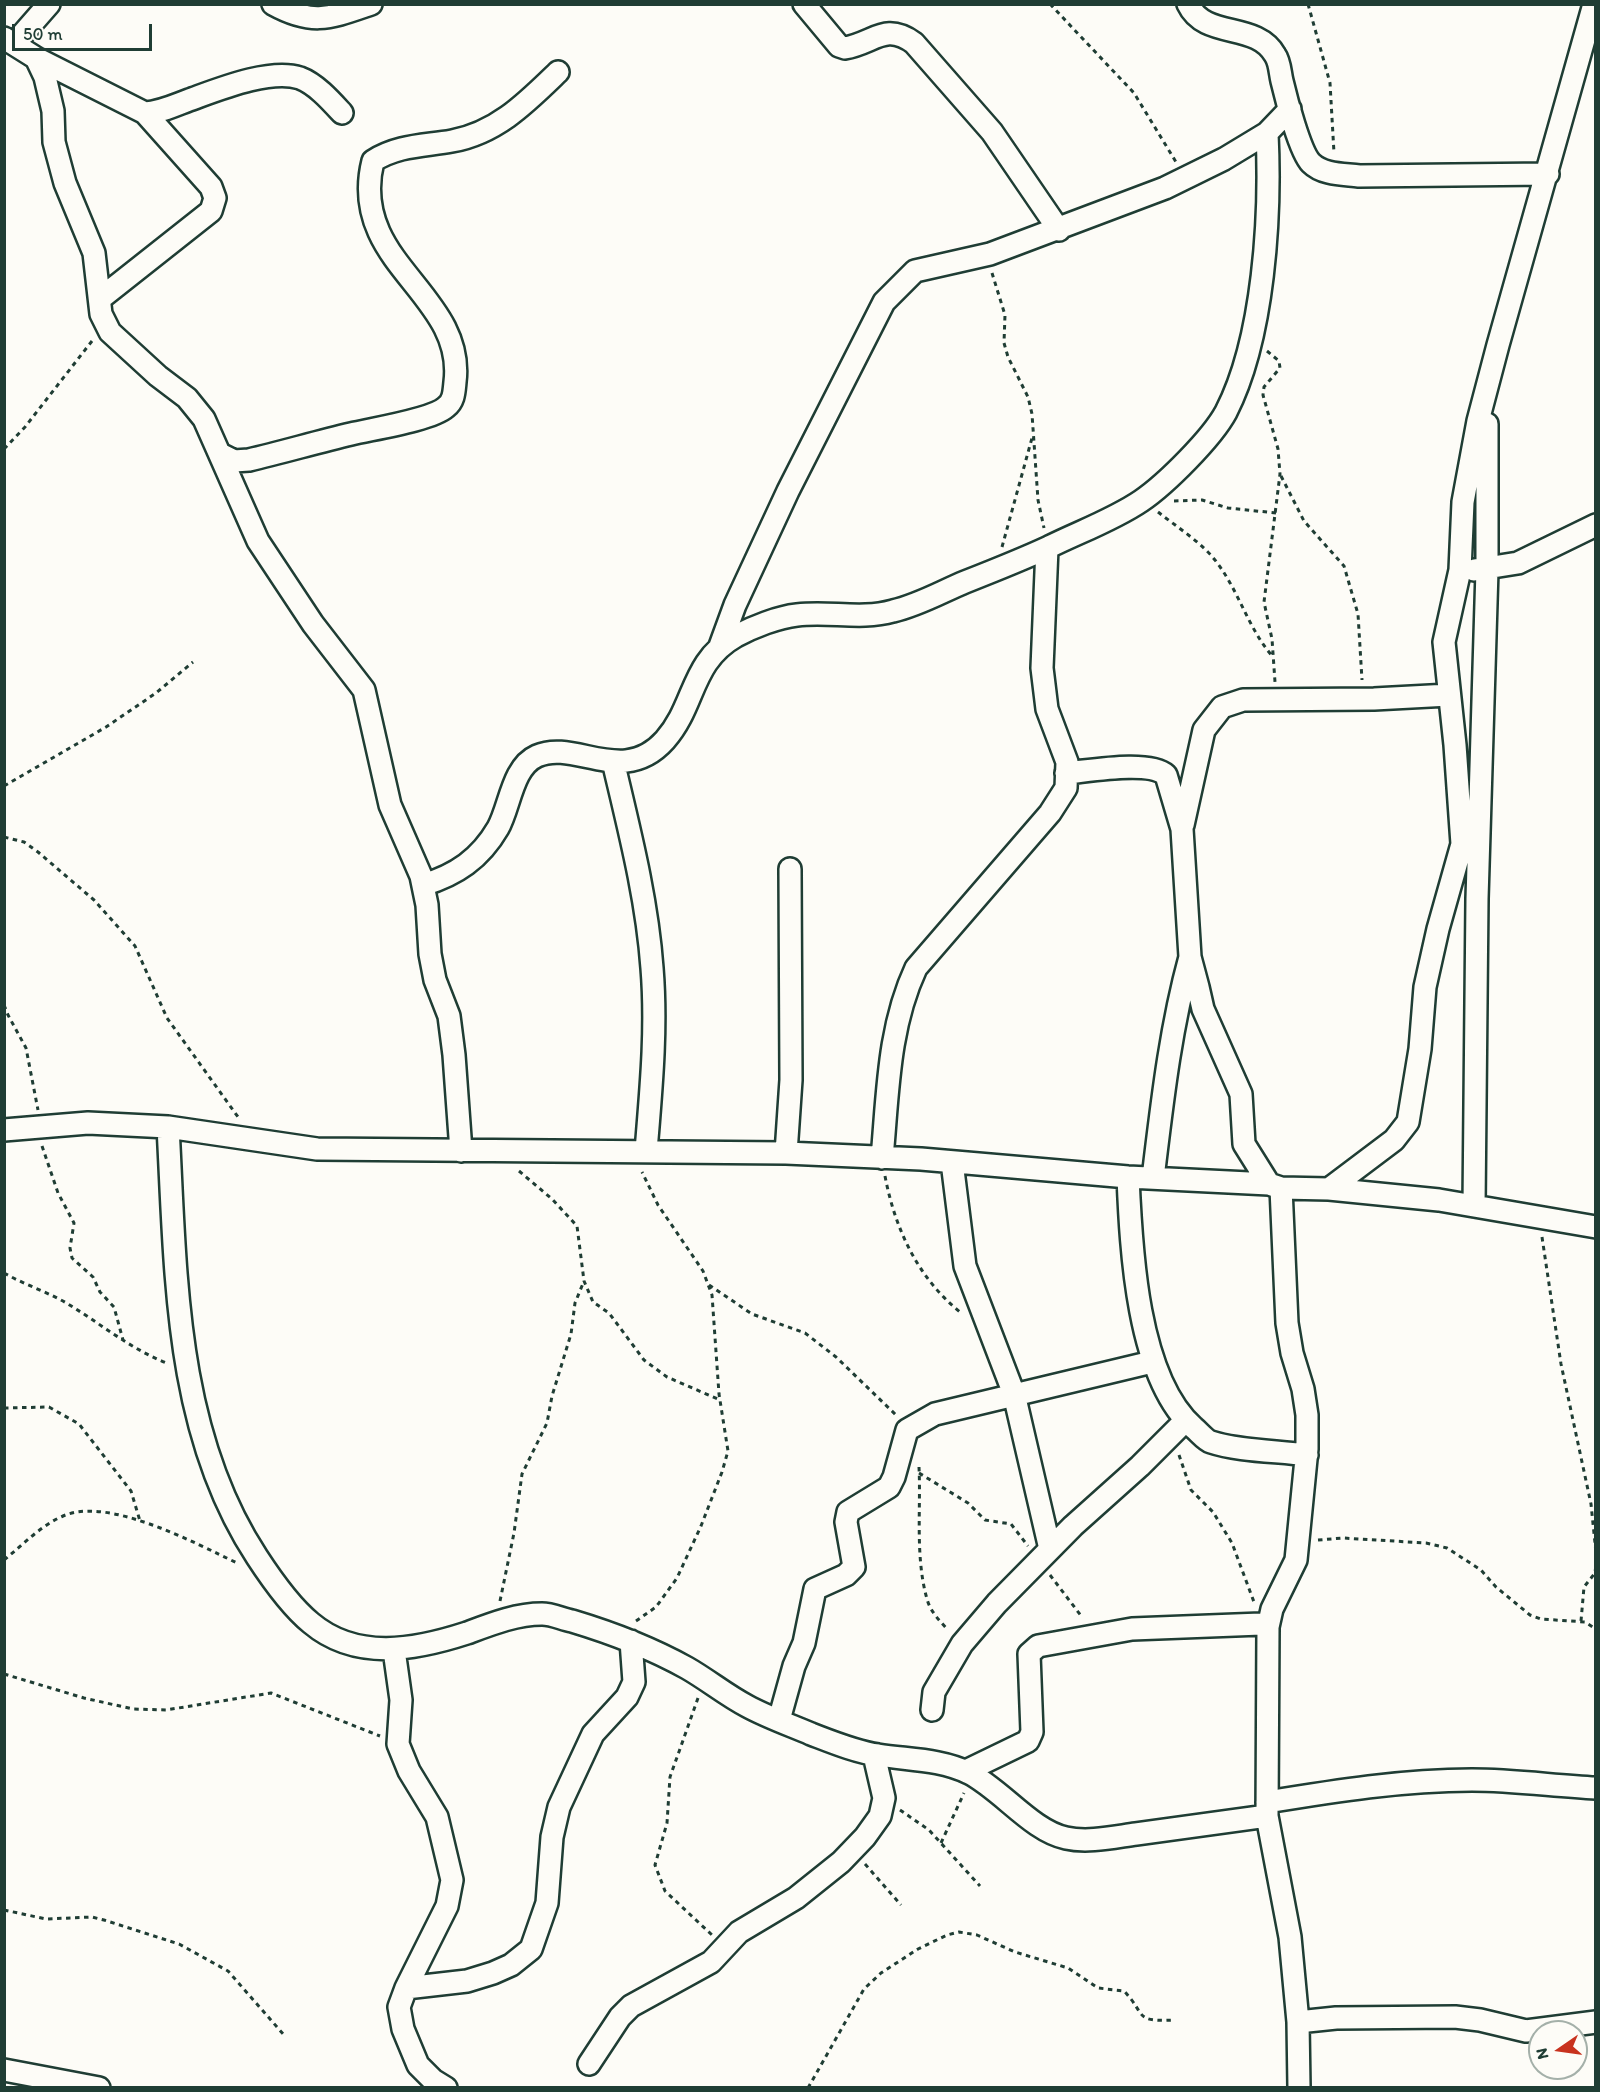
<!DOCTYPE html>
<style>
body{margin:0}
#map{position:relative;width:1600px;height:2092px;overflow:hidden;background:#fdfcf7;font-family:Itim,sans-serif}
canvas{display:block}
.frame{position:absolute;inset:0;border:6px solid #1f3d34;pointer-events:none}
.north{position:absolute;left:1528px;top:2020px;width:60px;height:60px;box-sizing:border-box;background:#fdfcf7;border:2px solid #a4b0a9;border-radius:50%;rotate:257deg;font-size:16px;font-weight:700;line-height:24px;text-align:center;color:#1f3d34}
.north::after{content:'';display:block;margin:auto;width:21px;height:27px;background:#c8321e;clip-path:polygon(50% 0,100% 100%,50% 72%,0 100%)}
.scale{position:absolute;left:12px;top:24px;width:140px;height:27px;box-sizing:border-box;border:3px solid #1f3d34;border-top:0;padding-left:8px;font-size:18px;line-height:21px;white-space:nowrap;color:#1f3d34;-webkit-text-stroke:4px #fdfcf7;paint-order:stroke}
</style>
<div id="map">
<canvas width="1600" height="2092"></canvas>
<div class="frame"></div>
<div class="north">N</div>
<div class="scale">50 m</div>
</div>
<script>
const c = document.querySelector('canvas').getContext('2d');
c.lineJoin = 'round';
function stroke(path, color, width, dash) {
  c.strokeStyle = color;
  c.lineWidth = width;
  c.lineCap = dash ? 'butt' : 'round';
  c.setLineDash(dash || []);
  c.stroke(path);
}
const street = new Path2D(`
 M273,4C313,26 330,18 371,4
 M804,4L839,46L845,48C874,43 885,22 914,43L992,132L1059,230
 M1188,4C1205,40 1256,21 1275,55C1280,62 1280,73 1282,81C1286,98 1300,152 1311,163C1323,175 1344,174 1359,176L1548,174
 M4,38L36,58L45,77L53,111L54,142L65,183L94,253L101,314L110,332L158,376L187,398L204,419L258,541L313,624L364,690L390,805L421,876L427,905L430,954L435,980L449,1016L454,1055L461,1151
 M14,44L49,4
 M36,58L145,113C161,112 173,106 189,100C217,90 270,68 300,78C316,84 331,101 342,113
 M101,298L211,211L215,198L211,187L145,113
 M222,455L234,461L249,460C283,452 317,442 351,434C371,429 432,420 446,407C454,401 454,392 455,382C463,318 402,283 379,232C369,210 367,185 373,161C398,145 424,146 452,141C497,133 527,102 558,72
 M1474,570L1518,563L1596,525
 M720,646L735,605L788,491L884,302L915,271L990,254L1165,188L1224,159L1267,133L1290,109
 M613,761C629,829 647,898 652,968C657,1029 651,1090 646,1151
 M1066,773C1089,771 1149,760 1166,775L1182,829L1190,957L1198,987L1203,1009L1241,1094L1244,1144L1269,1184
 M1183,825L1204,730L1222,707L1243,700L1374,699L1449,695
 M423,885C456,875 480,859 498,828C510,807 512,767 537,756C575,739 623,787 665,740C696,705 690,662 736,636C753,627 778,617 797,615C830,611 861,620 893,611C919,605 941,592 965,582C993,571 1021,560 1049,547C1079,532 1113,520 1141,501C1166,484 1212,438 1226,412C1264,338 1271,216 1267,133
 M168,1127C176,1273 174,1431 257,1557C272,1580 290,1606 311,1623C356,1661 415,1650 467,1633C491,1624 516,1614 542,1614C552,1614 562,1619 572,1621C612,1633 651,1648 687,1668C708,1680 726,1695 747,1706C767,1717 790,1725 811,1734C832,1742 856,1752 878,1755C909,1760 940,1759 969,1773C1002,1790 1032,1831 1066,1838C1088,1843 1114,1837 1136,1834C1179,1828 1223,1822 1267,1816
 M4,1130L88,1123L168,1127L317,1149L786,1153L921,1159L1128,1177L1269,1184L1281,1188L1329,1189L1439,1200L1596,1227
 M786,1153L791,1080L790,869
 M882,1158C888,1093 888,1028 916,968L1050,813L1066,788L1067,762L1047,709L1042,668L1047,548
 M952,1162L965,1266L1014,1394L1050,1549
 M1128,1177C1131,1249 1137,1378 1194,1428C1199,1432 1205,1440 1211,1442C1238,1451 1278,1451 1307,1455
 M1153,1178C1162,1104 1170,1030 1190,957
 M1281,1188L1287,1323L1292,1353L1303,1389L1307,1415V1449L1296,1560L1272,1609L1268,1627L1267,1816L1290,1937L1298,2022L1299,2088
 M1329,1189L1394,1140L1408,1122L1420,1049L1425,987L1438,929L1462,844L1455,745L1444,642L1460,570L1463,502L1478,421L1498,345L1594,4
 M1474,1206L1477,899L1487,570V424
 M394,1650L401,1700L398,1744L409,1771L437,1817L452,1880L447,1906L406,1988L399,2007L403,2029L418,2065L433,2080L446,2088
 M932,1710L934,1692L962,1644L997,1603L1073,1526L1140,1466L1186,1420
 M779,1720L794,1666L804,1643L815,1589L846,1575L854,1567L846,1522L848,1512L889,1487L894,1477L907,1430L935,1414L1152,1362
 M966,1771L1028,1741L1032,1732L1029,1654L1038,1646L1132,1629L1261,1624L1268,1627
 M1267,1802C1335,1791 1403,1780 1472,1780C1513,1780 1555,1786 1596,1788
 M406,1988L467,1981L493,1973L511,1965L531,1949L547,1903L552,1837L559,1807L593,1734L627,1697L634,1682L631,1641
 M1298,2022L1336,2018L1455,2017L1480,2020L1526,2031L1596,2022
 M589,2064L620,2017L631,2006L711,1962L739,1932L796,1898L841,1862L865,1837L880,1816L884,1798L874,1755
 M4,2070L99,2088`);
stroke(street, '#1f3d34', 26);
stroke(new Path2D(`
 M1050,4L1134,93L1176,162
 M1308,4L1330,83L1334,153
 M992,273L1005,315L1004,343L1008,357L1028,397L1032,414L1038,500L1044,528
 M1267,351L1279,361L1280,368L1264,387L1263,395L1278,449L1280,474L1264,602L1272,639L1275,682
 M4,449L25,427L92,341
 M1281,476L1304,521L1344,566L1358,614L1362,680
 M1174,501L1202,500L1228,508L1276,513
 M1158,512C1178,528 1203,543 1218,564C1240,594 1248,628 1273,657
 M1002,547L1032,438
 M4,786L106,727L156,693L193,662
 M4,837L24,842L38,852L94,900L135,946L167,1018L238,1117
 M4,1005L8,1015L26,1048L38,1110
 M42,1146L58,1193L74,1223L70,1248L72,1258L93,1277L100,1292L114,1307L123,1340
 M519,1171L552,1199L577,1226L584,1281L593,1302L609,1313L644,1360L667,1377L720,1400
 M885,1176C895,1229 918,1278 960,1312
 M1542,1237L1561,1364L1591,1504L1596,1553
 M4,1273C25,1285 48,1292 68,1304C101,1324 132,1350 169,1364
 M709,1285L752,1314L805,1333L836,1357L896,1415
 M4,1408L49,1407L79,1424L131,1491L140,1521
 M1179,1455L1191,1490L1213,1512L1232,1543L1254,1602
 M919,1467C921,1509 915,1557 927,1599C930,1611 939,1620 948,1630
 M919,1473L968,1503L985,1520L1011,1524L1028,1546
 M1318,1540L1343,1538L1426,1543L1447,1548L1481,1570L1496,1587L1530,1615L1541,1619L1585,1622L1596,1629
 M4,1560C24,1544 40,1526 63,1516C108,1496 195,1543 237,1563
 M1050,1575L1082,1617
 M500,1601L514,1533L522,1474L547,1423L552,1396L571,1334L575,1303L584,1281
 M636,1621L656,1607L677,1578L701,1526L722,1472L728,1451L719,1394L712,1295L703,1271L658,1205L642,1172
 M1581,1621L1584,1587L1595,1573L1596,1564
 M4,1674L84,1698L133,1709L166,1710L271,1693L380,1736
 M698,1698L670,1777L667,1823L655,1865L665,1891L712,1935
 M900,1810L929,1830L980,1886
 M941,1843L964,1793
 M865,1864L901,1905
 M4,1910L46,1919L92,1917L104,1920L179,1944L228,1971L284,2035
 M808,2088L864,1989L881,1973L918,1949L947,1935L959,1932L977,1935L1015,1952L1068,1968L1098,1988L1124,1991C1147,2015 1133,2022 1174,2020`), '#1f3d34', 3, [4.5, 4.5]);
stroke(street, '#fdfcf7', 21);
</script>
